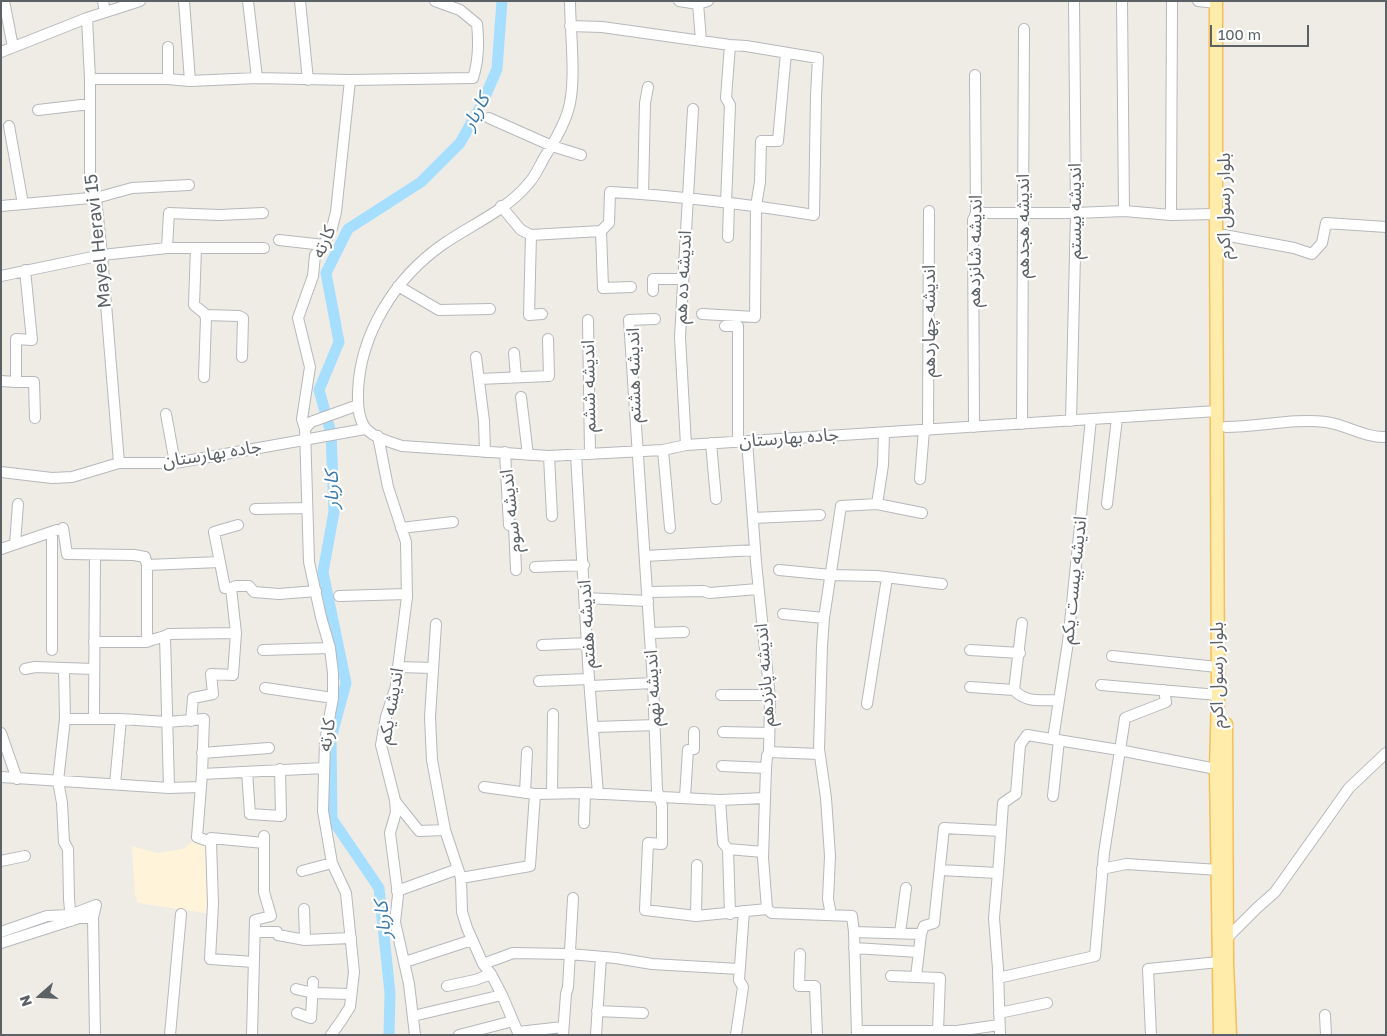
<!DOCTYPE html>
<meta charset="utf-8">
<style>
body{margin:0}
#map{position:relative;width:1387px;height:1036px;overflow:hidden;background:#efece5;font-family:"Golos Text",sans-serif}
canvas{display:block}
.frame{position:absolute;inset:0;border:2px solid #5c6166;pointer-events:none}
.north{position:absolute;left:15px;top:971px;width:50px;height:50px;-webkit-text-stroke:4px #fff;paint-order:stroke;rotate:251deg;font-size:14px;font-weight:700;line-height:20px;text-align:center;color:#5c6166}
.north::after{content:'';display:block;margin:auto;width:18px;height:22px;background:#5c6166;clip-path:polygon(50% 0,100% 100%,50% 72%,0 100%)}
.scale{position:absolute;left:1210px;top:25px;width:99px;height:22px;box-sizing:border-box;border:2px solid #5c6166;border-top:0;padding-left:6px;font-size:15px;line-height:18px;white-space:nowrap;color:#5c6166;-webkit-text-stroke:4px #fff;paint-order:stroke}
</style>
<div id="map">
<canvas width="1387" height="1036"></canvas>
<div class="frame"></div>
<div class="north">N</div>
<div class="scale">100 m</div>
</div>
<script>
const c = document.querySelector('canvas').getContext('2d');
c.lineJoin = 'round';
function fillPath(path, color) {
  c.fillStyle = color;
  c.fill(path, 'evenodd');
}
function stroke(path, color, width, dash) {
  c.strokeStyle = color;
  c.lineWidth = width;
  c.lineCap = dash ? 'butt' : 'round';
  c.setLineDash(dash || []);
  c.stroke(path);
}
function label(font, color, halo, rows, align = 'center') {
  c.font = font + ' "Golos Text","Noto Sans Arabic",sans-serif';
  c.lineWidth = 4.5;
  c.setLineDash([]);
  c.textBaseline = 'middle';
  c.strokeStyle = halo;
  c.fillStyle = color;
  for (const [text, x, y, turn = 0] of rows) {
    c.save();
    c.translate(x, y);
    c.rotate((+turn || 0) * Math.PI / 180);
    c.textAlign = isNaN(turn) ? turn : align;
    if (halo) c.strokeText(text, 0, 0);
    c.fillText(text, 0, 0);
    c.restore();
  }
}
fillPath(new Path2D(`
 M196,839L210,842L212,914L138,903L135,895L132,846L157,853L183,849Z`), '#fff4da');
stroke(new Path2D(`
 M389,1035L390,993L379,888L332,819L331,738L346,683L323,572L334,512L331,433L319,390L339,342L326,273L348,229L421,182L460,143L482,104L497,69L502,1`), '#a5deff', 11);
const minor = new Path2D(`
 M4,1L13,47
 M103,1L105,12
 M184,1L190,81
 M248,1L257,78
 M300,1L308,80
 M570,1C570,32 577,83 568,111C563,127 553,144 544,158C539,167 535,177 528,184C507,210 469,226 442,245C395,278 360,334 358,392C357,430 367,435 402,446L549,456L663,450L686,445L1217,411
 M679,1L698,4L701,40
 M1122,1L1124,211
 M1198,1L1216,3
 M698,4L708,1
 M87,18L90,79V198H96L102,255L119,463
 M168,47V79
 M1,52L87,18L140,1
 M90,79H168L190,81L257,78L350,80L473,78C479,60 479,43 477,24L460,10L435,1
 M38,110L90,104
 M489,118L552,146L581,155
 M9,126L23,204
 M643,194L645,103L648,87
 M96,198L132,188L189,185
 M726,203L730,105L726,98L730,45
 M1,206L90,198
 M501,206L521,230L531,235L601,231L609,223L610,192C678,196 746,204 814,215L816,96L818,58L746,46L730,45L602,27L570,26
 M976,213H1076L1124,211L1171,215L1216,214
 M1171,215L1172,1
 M601,231L603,288L631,287
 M531,235L529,315L542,314
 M1224,235L1294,248L1312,254L1322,243L1326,223L1386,227
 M728,237L729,203
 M279,240L324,245
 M167,248L169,213L219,215L263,213
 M196,248L194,305L204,313L206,318L204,377
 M25,270L32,340L16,339V382H34L35,418
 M1,276L102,255L167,248H264
 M398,286L439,310L490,309
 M653,291V279H682
 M702,314L755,317L756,206L760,182L761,141H778L786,53
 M205,315L239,316L243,318L242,357
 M655,319L629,320L653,683L657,790L662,806V844L648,843L645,910L696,916L767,909
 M588,320L590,453
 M725,326H738V442
 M514,353L516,377
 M476,357L484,421L485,452
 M479,379L549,376L548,339
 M1,381L16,382
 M521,397L528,455
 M166,414L175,463
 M1071,421L1076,213L1074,1
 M1022,424L1024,29
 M974,427L973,220L976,213L975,75
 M1226,427C1259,427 1293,418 1326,422C1347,425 1365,438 1386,437
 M305,429L302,419L310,367L298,318L313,276L315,255L324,245L332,228L336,212L350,80
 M928,430L929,211
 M378,436L388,487L406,542L407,597L398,667L396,686L386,717L381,745L395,800L396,812L390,833L398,895L395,922L409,984L415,1035
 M747,441L756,562L770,698L769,752L767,756L766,768L763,858L767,909
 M711,443L716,499
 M686,445L680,337L693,109
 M663,450L670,528
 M505,452L509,525H514L516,570
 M576,455L589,679L598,794
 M549,456L552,516
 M1,472L52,478L72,477L119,463H175L365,429
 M920,479L924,430
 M877,504L883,465L884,433
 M1107,504L1117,418
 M255,509L307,508
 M753,518L820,515
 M63,528L67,554L134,555L145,557L147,565L220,562
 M401,528L453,522
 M15,544L18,504
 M1,549L57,530
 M645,556L755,550
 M147,565V642
 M535,567L584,565
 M779,570L831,575L877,576L942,584
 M231,588L236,586H249L254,592L279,594L316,591
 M648,592L704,591L709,593L758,589
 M339,596L407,594
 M585,598L648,601
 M783,614L824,618
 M436,624L430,717L432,760L445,830
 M650,633L684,632
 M165,636L169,788
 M94,642H147C154,638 163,638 169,634L236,633
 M542,645L588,643
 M52,650V532
 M263,650L330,648
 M970,650L1020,653
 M1112,656L1217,667
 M398,667L433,668
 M25,669L35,667L94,669
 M64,669L65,719L58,781L62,803L64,842L68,849L69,899L71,921
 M539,681L589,679
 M1101,685L1218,695
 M591,686L653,683
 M970,687L1014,690C1026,703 1041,700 1058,700
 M265,688L333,698
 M1014,690L1022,623
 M721,695H769
 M867,704L887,578
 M94,718L95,555
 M65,719H121L167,722L204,719L202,774L197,837L211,842L213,904L210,959L254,962
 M191,721L193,698L213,694L211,674L233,675L236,633L231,588H225L214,532L238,525
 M594,727L656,725
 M723,732L769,733
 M1,733L17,779
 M1053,739L1068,642L1091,419
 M769,752L819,754
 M202,753L269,748
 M722,766L766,768
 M247,772L250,814L281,816L280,769
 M202,774L324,768
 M1,777L169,788L200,787
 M115,784L121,719
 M484,787L535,794L585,793L720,800L765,798
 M525,793L527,752
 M552,793L553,714
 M1053,796L1059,740
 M685,797L688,750L694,749V732
 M720,800L723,843L728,849L730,914
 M395,801L419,831L445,830L461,878L462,912L467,928L483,964L491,974L502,995L519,1035
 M584,823L585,793
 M211,842V838L264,843
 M728,849L763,852
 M1,861L25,856
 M1102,869L1126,864L1219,870
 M940,870L998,873
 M302,871L332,863
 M461,878L530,866L535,794
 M397,891L458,869
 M304,909L305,940
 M767,909L772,913L852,916L854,932L857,1035
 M831,915L828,899L830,856L826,798L819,749L822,646L824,618L841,506L877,504L922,513
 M696,916L697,865
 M1,932L47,916L70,915L96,905
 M255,932H277L278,935L305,940L351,938
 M854,932L921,934L924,926L934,923L944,828L1001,831
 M900,933L906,888
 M921,934L916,977L940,978L938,1031
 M1227,938L1257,908L1275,892L1349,788L1386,753
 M1,943L79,918H93
 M854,948L919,952
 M800,954L799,986H815L817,1035
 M405,962L472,940
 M483,964L513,953L569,954L616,958L652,964L739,969
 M891,976L916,977
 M998,978L1095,956L1104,853L1125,718L1166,702L1164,690
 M447,986L475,980L491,974
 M296,989L313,993L351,994
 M597,1011L643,1013
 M297,1013L311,1018L313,982
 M999,1013L1047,1003
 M1325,1015L1326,1035
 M413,1016L502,995
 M858,1031H957L999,1025
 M518,1032L563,1027
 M95,1035L93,918L96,905
 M170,1035L181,914
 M252,1035L255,920L271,916L264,892V836
 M331,1035L341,1021L350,1007L354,972L346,893L332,863L323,811L325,741L333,698V673L330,648L321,617L309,562L305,429L311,422L358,405
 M459,1035L513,1021
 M563,1035L566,994L568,987L573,898
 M596,1035L601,957
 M736,1035L743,987L739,980L744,911
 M1000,1035L998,969L994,918L999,861L1003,803L1016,794L1020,745L1027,735L1119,750L1216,769
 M1151,1035L1148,969L1219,962`);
const major = new Path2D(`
 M1216,1V214L1218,695L1216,769L1220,1035
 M1226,724L1227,962L1230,1035`);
stroke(minor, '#b5b8bc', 12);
stroke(major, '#f6bf57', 15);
stroke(minor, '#fff', 10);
stroke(major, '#ffecaa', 12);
label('18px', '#5c6166', '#fff', [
 ["بلوار رسول اکرم",1224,206,-90],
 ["اندیشه بیستم",1075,211,-90],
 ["اندیشه هجدهم",1023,226,-90],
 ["Mayel Heravi 15",98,241,-96],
 ["کارته",324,242,-66],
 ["اندیشه شانزدهم",975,251,-89],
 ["اندیشه ده هم",683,277,-87],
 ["اندیشه چهاردهم",929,321,-90],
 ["اندیشه هشتم",634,375,-91],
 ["اندیشه ششم",589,386,-91],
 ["جاده بهارستان",789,438,-4],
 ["جاده بهارستان",212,454,-9],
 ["اندیشه سوم",511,511,-96],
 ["اندیشه بیست یکم",1074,580,-84],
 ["اندیشه هفتم",587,624,-93],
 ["اندیشه پانزدهم",765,675,-94],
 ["بلوار رسول اکرم",1217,675,-90],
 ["اندیشه نهم",653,688,-93],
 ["اندیشه یکم",391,706,-80],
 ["کارته",327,735,-82]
]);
label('italic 19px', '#3c7aac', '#fff', [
 ["کاربار",476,112,-62],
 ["کاربار",332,490,-91],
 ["کاربار",383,920,-96]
]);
</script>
